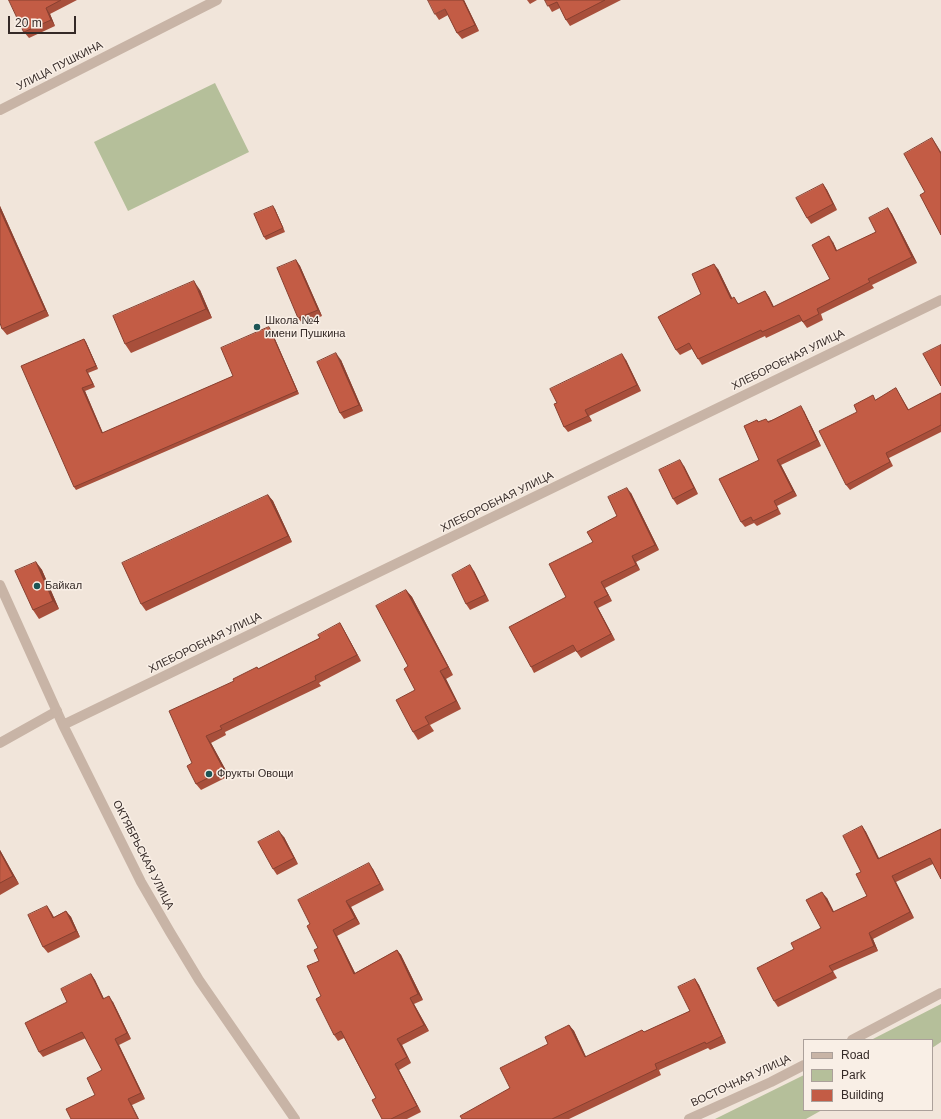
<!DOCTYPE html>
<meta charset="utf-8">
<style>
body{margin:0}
#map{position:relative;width:941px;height:1119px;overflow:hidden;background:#f1e5da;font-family:Arial,sans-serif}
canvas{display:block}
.legend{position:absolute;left:803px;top:1039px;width:130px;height:72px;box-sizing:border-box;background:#f9efe6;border:1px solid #aba09a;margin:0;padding:5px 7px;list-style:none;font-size:12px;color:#352a27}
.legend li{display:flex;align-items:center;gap:8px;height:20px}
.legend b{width:20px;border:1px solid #aba09a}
.scale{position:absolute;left:8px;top:16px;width:68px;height:18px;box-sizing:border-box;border:2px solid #352a27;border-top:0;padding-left:5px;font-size:12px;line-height:14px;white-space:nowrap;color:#352a27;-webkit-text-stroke:3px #f9efe6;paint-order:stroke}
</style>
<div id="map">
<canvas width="941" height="1119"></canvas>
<ul class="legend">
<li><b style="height:5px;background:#c8b4a6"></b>Road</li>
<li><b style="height:11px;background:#b5bf9a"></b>Park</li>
<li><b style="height:11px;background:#c35c45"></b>Building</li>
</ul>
<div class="scale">20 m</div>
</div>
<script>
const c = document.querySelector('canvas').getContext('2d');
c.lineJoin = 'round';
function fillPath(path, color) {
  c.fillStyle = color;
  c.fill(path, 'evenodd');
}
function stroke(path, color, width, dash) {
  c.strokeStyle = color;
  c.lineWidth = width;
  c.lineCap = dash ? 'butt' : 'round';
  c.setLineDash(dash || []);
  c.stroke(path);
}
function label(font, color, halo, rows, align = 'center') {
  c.font = font + ' Arial,sans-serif';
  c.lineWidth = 3;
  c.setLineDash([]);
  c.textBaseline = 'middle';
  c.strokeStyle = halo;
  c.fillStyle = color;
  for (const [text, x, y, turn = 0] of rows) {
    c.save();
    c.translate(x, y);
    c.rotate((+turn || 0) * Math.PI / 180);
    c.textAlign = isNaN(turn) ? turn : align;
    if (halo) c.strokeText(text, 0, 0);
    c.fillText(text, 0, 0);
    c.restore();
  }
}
fillPath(new Path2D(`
 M215,83L249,152L128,211L94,142Z
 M941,1004V1042L932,1048V1040H871Z
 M804,1075V1110H822L806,1119H715Z`), '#b5bf9a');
stroke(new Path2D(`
 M0,110L217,0
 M0,743L57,711
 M852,1040L941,993
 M689,1119L771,1082L804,1065`), '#c8b4a6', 10);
stroke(new Path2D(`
 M0,585L63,725L141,882L170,932L199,980L295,1119
 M63,725L941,300`), '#c8b4a6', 10);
fillPath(new Path2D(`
 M9,0H77L50,14L55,26L29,38L24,32Z
 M464,0L479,31L462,39L457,33L448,15L439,20L435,14Z
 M527,0H537L530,4Z
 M545,0H621L570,26L566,20L560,8L552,12Z
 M823,184L827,190L837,210L811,224L807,218Z
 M0,206L49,316L7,335L2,329Z
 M888,208L892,214L917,263L872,285L874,288L821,314L823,320L807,328L802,321L766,338L765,336L702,365L692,349L680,355L676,350L701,294L718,269L732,298L739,304L765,291L769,297L774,307L830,279L833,242L837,251L876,232Z
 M275,209L285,232L266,240L264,237Z
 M296,260L300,266L322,316L303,324L298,318Z
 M200,290L212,318L131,353L125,344Z
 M271,330L299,394L76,490L74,487L84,339L86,342L98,369L88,373L95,387L85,391L103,433L233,376Z
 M341,360L363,411L344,419L340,413Z
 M626,360L641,391L589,416L592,421L568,432L564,427L557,403Z
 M896,388L909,410L941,393V432L889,458L893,466L850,490L846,485L857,412Z
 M804,411L821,446L781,465L797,496L777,506L781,514L757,526L754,523L745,527L741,522L759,460L757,420L759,422L768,421Z
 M684,466L698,494L677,505L673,499Z
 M631,493L659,550L636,562L640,570L605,588L612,601L598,608L615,640L581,658L576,651L534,673L531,667L566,597Z
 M268,495L273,501L292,542L146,611L141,604Z
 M36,562L42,570L59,609L39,619L33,610Z
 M474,571L489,601L470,610L466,604Z
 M406,590L412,597L453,675L446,679L461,709L430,725L434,731L418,740L413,732L415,690L408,666Z
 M340,623L344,630L361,661L319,683L321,686L225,732L226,735L211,743L229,776L201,790L196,784L192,763L234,681L257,667L258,669L320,638Z
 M862,826L866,832L879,858L941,829L933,864L896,882L914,918L873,939L878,951L833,971L837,978L778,1007L774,1001L794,949L821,928L827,898L834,912L867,896L861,872Z
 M284,837L298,864L277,875L273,869Z
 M0,850L19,884L0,895Z
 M373,869L384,890L351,907L360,924L337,936L355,973L397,950L401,955L423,1000L414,1004L429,1031L402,1045L411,1063L399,1070L421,1112L407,1119H382L376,1098L344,1038L338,1041L334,1035L321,996L318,948L310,924Z
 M47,906L51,912L54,917L66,911L71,917L80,937L48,953L43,947Z
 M91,974L95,980L104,999L113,1002L131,1039L119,1045L145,1099L132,1105L95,1095L102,1070L86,1038L43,1057L39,1052L67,1002Z
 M695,979L699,985L726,1043L710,1050L708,1048L659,1070L661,1075L569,1119H462L510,1088L548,1044L569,1025L574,1031L586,1057L644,1032L690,1011Z`), '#a84f3b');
fillPath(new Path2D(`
 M463,0H464L479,31L475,25Z
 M46,8L50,14L55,26L51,20Z
 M932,138L936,144L941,152V154Z
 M823,184L827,190L837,210L833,204Z
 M0,206L49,316L45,310L0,210Z
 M273,206L275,209L285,232L283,228Z
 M888,208L892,214L917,263L912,257Z
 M829,236L833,242L840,257L836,251Z
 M296,260L300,266L322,316L318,310Z
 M714,264L718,269L735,304L731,299Z
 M194,281L200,290L212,318L206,309Z
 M765,291L769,297L777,313L773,307Z
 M269,327L271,330L299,394L297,391Z
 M84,339L86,342L98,369L96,366Z
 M336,353L341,360L363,411L359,405Z
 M622,354L626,360L641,391L637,385Z
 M86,370L88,373L95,387L93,384Z
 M82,388L85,391L104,436L102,433Z
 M801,406L804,411L821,446L817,440Z
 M585,410L589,416L592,421L588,416Z
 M680,460L684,466L698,494L694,488Z
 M777,460L781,465L797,496L793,491Z
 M627,488L631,493L659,550L655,545Z
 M268,495L273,501L292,542L288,536Z
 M632,556L636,562L640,570L636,565Z
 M36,562L42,570L59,609L53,601Z
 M470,565L474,571L489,601L485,595Z
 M601,582L605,588L612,601L608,595Z
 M406,590L412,597L453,675L448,667Z
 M594,602L598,608L615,640L611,634Z
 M340,623L344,630L361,661L357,655Z
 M440,671L446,679L461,709L456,701Z
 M206,736L211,743L229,776L224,770Z
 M862,826L866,832L882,865L878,859Z
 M279,831L284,837L298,864L294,858Z
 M0,850L19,884L13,876L0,852Z
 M369,863L373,869L384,890L380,884Z
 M892,876L896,882L914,918L910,912Z
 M822,892L827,898L837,918L833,912Z
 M346,901L351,907L360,924L355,918Z
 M47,906L51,912L57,924L53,918Z
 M66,911L71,917L80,937L76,931Z
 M333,930L337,936L358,979L354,974Z
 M869,933L873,939L878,951L874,946Z
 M397,950L401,955L423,1000L418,994Z
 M91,974L95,980L107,1005L103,999Z
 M695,979L699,985L726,1043L722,1036Z
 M109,996L113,1002L131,1039L127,1033Z
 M410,998L414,1004L429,1031L424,1025Z
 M569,1025L574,1031L589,1063L585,1057Z
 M115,1039L119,1045L145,1099L141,1093Z
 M397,1039L402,1045L411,1063L407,1057Z
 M395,1064L399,1070L421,1112L417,1106Z
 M128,1099L132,1105L139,1119H138Z`), '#884030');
const building = new Path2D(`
 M9,0H61L46,8L51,20L24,32Z
 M428,0H463L475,25L457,33L445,9L435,14Z
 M545,0H605L566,20L557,2L548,6Z
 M932,138L941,154V235L920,195L925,192L904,154Z
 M823,184L833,204L807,218L796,198Z
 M273,206L283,228L264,237L254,214Z
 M888,208L912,257L868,279L870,282L817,309L819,314L803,322L799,315L762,332L761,330L698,359L689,343L676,350L658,317L701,294L692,274L714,264L731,299L734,297L738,304L765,291L773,307L830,279L812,245L829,236L836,251L876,232L869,218Z
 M0,210L45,310L2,329L0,323Z
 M296,260L318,310L298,318L277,268Z
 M194,281L206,309L125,344L113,316Z
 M269,327L297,391L74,487L21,366L84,339L96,366L86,370L93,384L82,388L102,433L233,376L221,348Z
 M941,345V386L923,354Z
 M336,353L359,405L340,413L317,362Z
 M622,354L637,385L585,410L588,416L564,427L554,404L557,403L550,389Z
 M896,388L908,410L941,393V425L886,453L890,462L846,485L819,431L857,412L854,405L873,395L875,400Z
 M801,406L817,440L777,460L793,491L774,501L778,509L753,521L751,517L741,522L719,479L759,460L744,426L757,420L758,422L766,419L768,422Z
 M680,460L694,488L673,499L659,470Z
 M627,488L655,545L632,556L636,565L601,582L608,595L594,602L611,634L577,652L573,645L531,667L509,627L566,597L549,564L593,542L587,532L617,516L608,497Z
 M268,495L288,536L141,604L122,563Z
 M36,562L53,601L33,610L15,571Z
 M470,565L485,595L466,604L452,575Z
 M406,590L448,667L440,671L456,701L425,717L429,724L413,732L396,700L415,690L404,669L408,666L376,606Z
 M340,623L357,655L315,676L316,680L220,726L222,729L206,736L224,770L196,784L187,766L192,763L169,711L234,681L233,679L257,667L258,669L320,638L318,635Z
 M862,826L878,859L941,829V879L930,858L892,876L910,912L869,933L874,946L829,966L833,972L774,1001L757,968L794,949L791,943L821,928L806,900L822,892L833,912L867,896L856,874L861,872L843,836Z
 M279,831L294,858L273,869L258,842Z
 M0,852L13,876L0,883Z
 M369,863L380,884L346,901L355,918L333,930L354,974L397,950L418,994L410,998L424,1025L397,1039L407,1057L395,1064L417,1106L391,1119H382L372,1100L376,1098L341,1031L334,1035L316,999L321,996L307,966L319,961L314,950L318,948L307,926L310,924L298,900Z
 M47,906L53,918L66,911L76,931L43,947L28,915Z
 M91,974L103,999L109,996L127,1033L115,1039L141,1093L128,1099L138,1119H71L66,1109L95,1095L87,1078L102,1070L82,1032L39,1052L25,1023L67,1002L61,989Z
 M695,979L722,1036L706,1044L705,1042L655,1064L657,1069L552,1119H462L460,1116L510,1088L500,1068L548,1044L545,1037L569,1025L585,1057L642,1030L644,1032L690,1011L678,987Z`);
fillPath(building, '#c35c45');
stroke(building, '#884030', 1);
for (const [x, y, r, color] of [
 [257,327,4,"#1d5555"],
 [37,586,4,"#1d5555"],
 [209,774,4,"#1d5555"]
]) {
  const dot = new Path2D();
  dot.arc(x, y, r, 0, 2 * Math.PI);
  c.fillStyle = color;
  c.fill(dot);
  stroke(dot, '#f9efe6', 1.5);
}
label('11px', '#352a27', '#f9efe6', [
 ["УЛИЦА ПУШКИНА",60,66,-27],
 ["ХЛЕБОРОБНАЯ УЛИЦА",788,360,-26],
 ["ХЛЕБОРОБНАЯ УЛИЦА",497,502,-26],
 ["ХЛЕБОРОБНАЯ УЛИЦА",205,643,-26],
 ["ОКТЯБРЬСКАЯ УЛИЦА",143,855,63],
 ["ВОСТОЧНАЯ УЛИЦА",741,1081,-25]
]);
label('11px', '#352a27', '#f9efe6', [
 ["Школа №4",265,321],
 ["имени Пушкина",265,334],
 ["Байкал",45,586],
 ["Фрукты Овощи",217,774]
], 'left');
</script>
